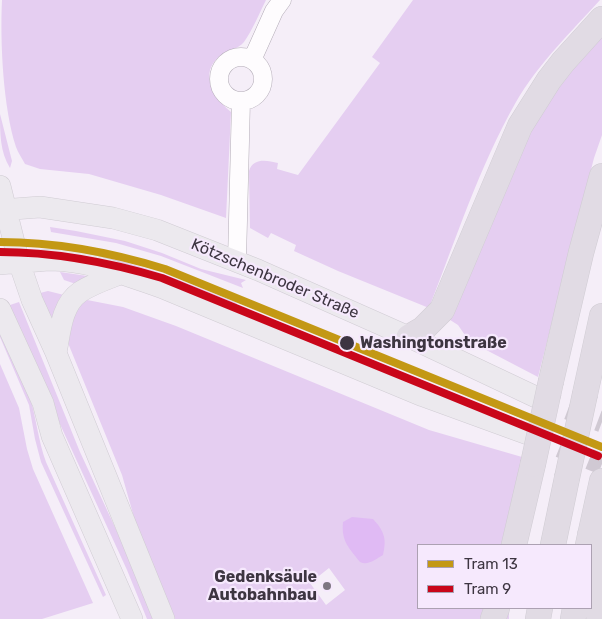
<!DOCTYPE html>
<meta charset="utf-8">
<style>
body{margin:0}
#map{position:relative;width:602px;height:619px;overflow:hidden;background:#f5eef8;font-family:Rubik,sans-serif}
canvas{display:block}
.legend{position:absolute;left:417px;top:544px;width:175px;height:65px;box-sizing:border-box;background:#f6e9fd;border:1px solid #aca1b2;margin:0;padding:6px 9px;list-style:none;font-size:15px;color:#3d3541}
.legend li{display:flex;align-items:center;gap:10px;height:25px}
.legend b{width:25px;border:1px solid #aca1b2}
</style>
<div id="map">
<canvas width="602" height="619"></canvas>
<ul class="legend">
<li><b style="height:6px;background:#c39814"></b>Tram 13</li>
<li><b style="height:6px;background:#c9061a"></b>Tram 9</li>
</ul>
</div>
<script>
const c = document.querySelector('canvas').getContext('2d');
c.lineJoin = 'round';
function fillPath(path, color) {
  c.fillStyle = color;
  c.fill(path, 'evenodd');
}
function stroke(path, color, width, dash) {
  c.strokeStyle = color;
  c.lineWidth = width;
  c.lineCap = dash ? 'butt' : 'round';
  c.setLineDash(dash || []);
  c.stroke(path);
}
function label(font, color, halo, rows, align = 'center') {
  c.font = font + ' Rubik,sans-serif';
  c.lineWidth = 4.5;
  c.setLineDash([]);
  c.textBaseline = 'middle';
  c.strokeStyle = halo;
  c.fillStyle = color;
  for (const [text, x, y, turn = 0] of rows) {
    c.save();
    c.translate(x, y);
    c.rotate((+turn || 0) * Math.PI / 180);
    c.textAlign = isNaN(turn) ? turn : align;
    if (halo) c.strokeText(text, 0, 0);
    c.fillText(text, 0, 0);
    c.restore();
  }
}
fillPath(new Path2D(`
 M2,0H266C260,12 252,31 244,42C238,49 227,51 220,56C198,73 214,98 231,112L226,218L161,195L89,174L40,169L25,164C22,158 18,153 16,147C3,107 0,42 2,0Z
 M413,0H600C571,32 538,64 516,102C479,167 456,239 429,308L338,271L294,251L296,245L271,233L268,238L250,228L249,171C253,158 266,160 278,163L277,169L298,175L380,63L372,57Z
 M602,31V135L594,158L538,377L469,341L458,325L447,318L540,108Z
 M0,114L12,161L10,168C0,152 0,133 0,114Z
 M50,227L76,231L125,241L162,253L201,269L246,280L241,283L243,288L161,256L116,243L51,232Z
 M55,249C81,252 107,256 131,264C167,274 202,289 237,303L234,308L57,255Z
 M60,272L94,277L79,285L64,280Z
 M48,291L68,296L55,331L40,293Z
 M82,299L123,307L176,326L429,430L522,457L507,545H418V608H509V619H172L141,542L122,475L68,343V328ZM329,568L345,590L326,605L310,583Z
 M19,302L80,452L134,568L155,619H147L127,570L19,335L7,306Z
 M0,327C10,349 22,371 29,394C36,416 38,440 46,462L106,595L103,597L41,462L35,439L29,405L0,337Z
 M0,364L19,408L27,449L33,469L93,603L42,619H0Z`), '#e5cef1');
fillPath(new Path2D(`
 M352,517L373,519C384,531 387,538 383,555C376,559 368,566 360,562C349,548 341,541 343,522Z`), '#e0baf4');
stroke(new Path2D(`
 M538,398L602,422
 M530,435L602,464`), '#d0c9d3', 21, [21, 11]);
const minor = new Path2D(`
 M219 79a22 22 0 1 1 44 0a22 22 0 1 1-44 0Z
 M252,60L274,11L282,0
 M237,260L241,101`);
const major = new Path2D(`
 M0,186L19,262L32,300L56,353L164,619
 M0,210L40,207L113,218L157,230L258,270L409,337L538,398
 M0,264C17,263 34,261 50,260C89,260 127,276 163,288L423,396L530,435
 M0,309L43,403L52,436L132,619
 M56,353C60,333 61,305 80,292C92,284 107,279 120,274`);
const highway = new Path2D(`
 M409,337L423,329L442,310L520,126L549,80L563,62L602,19
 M551,381L581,253L602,176
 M585,394L602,316
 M590,535L599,619
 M514,545L533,464
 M553,545L567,478
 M588,545L602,481
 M493,619L497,608
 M538,619L540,608
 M573,619L575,608`);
stroke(minor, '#b3acb7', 19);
stroke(major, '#d0ccd3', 22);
stroke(highway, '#d0ccd3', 26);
stroke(minor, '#fefcfe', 18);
stroke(major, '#ece9ee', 21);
stroke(highway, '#e1dbe4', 25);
const highwayBridge = new Path2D(`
 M533,464L551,381
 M567,478L585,394`);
stroke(highwayBridge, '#d0ccd3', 26, []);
stroke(highwayBridge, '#e1dbe4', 25);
stroke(new Path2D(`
 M0,242C57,242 110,252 165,269L602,447`), '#c39814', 8);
stroke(new Path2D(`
 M0,252C56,252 108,262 162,278L598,456`), '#c9061a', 8);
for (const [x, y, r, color] of [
 [347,343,8,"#3d3541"],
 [327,586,5,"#7d7681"]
]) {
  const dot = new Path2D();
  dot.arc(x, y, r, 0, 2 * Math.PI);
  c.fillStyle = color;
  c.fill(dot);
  stroke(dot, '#f6e9fd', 2);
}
label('16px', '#3d3541', '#f6e9fd', [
 ["Kötzschenbroder Straße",275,279,23]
]);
label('bold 16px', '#3d3541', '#f6e9fd', [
 ["Washingtonstraße",360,343]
], 'left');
label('bold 16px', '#3d3541', '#f6e9fd', [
 ["Gedenksäule",317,577],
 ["Autobahnbau",317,595]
], 'right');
</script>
